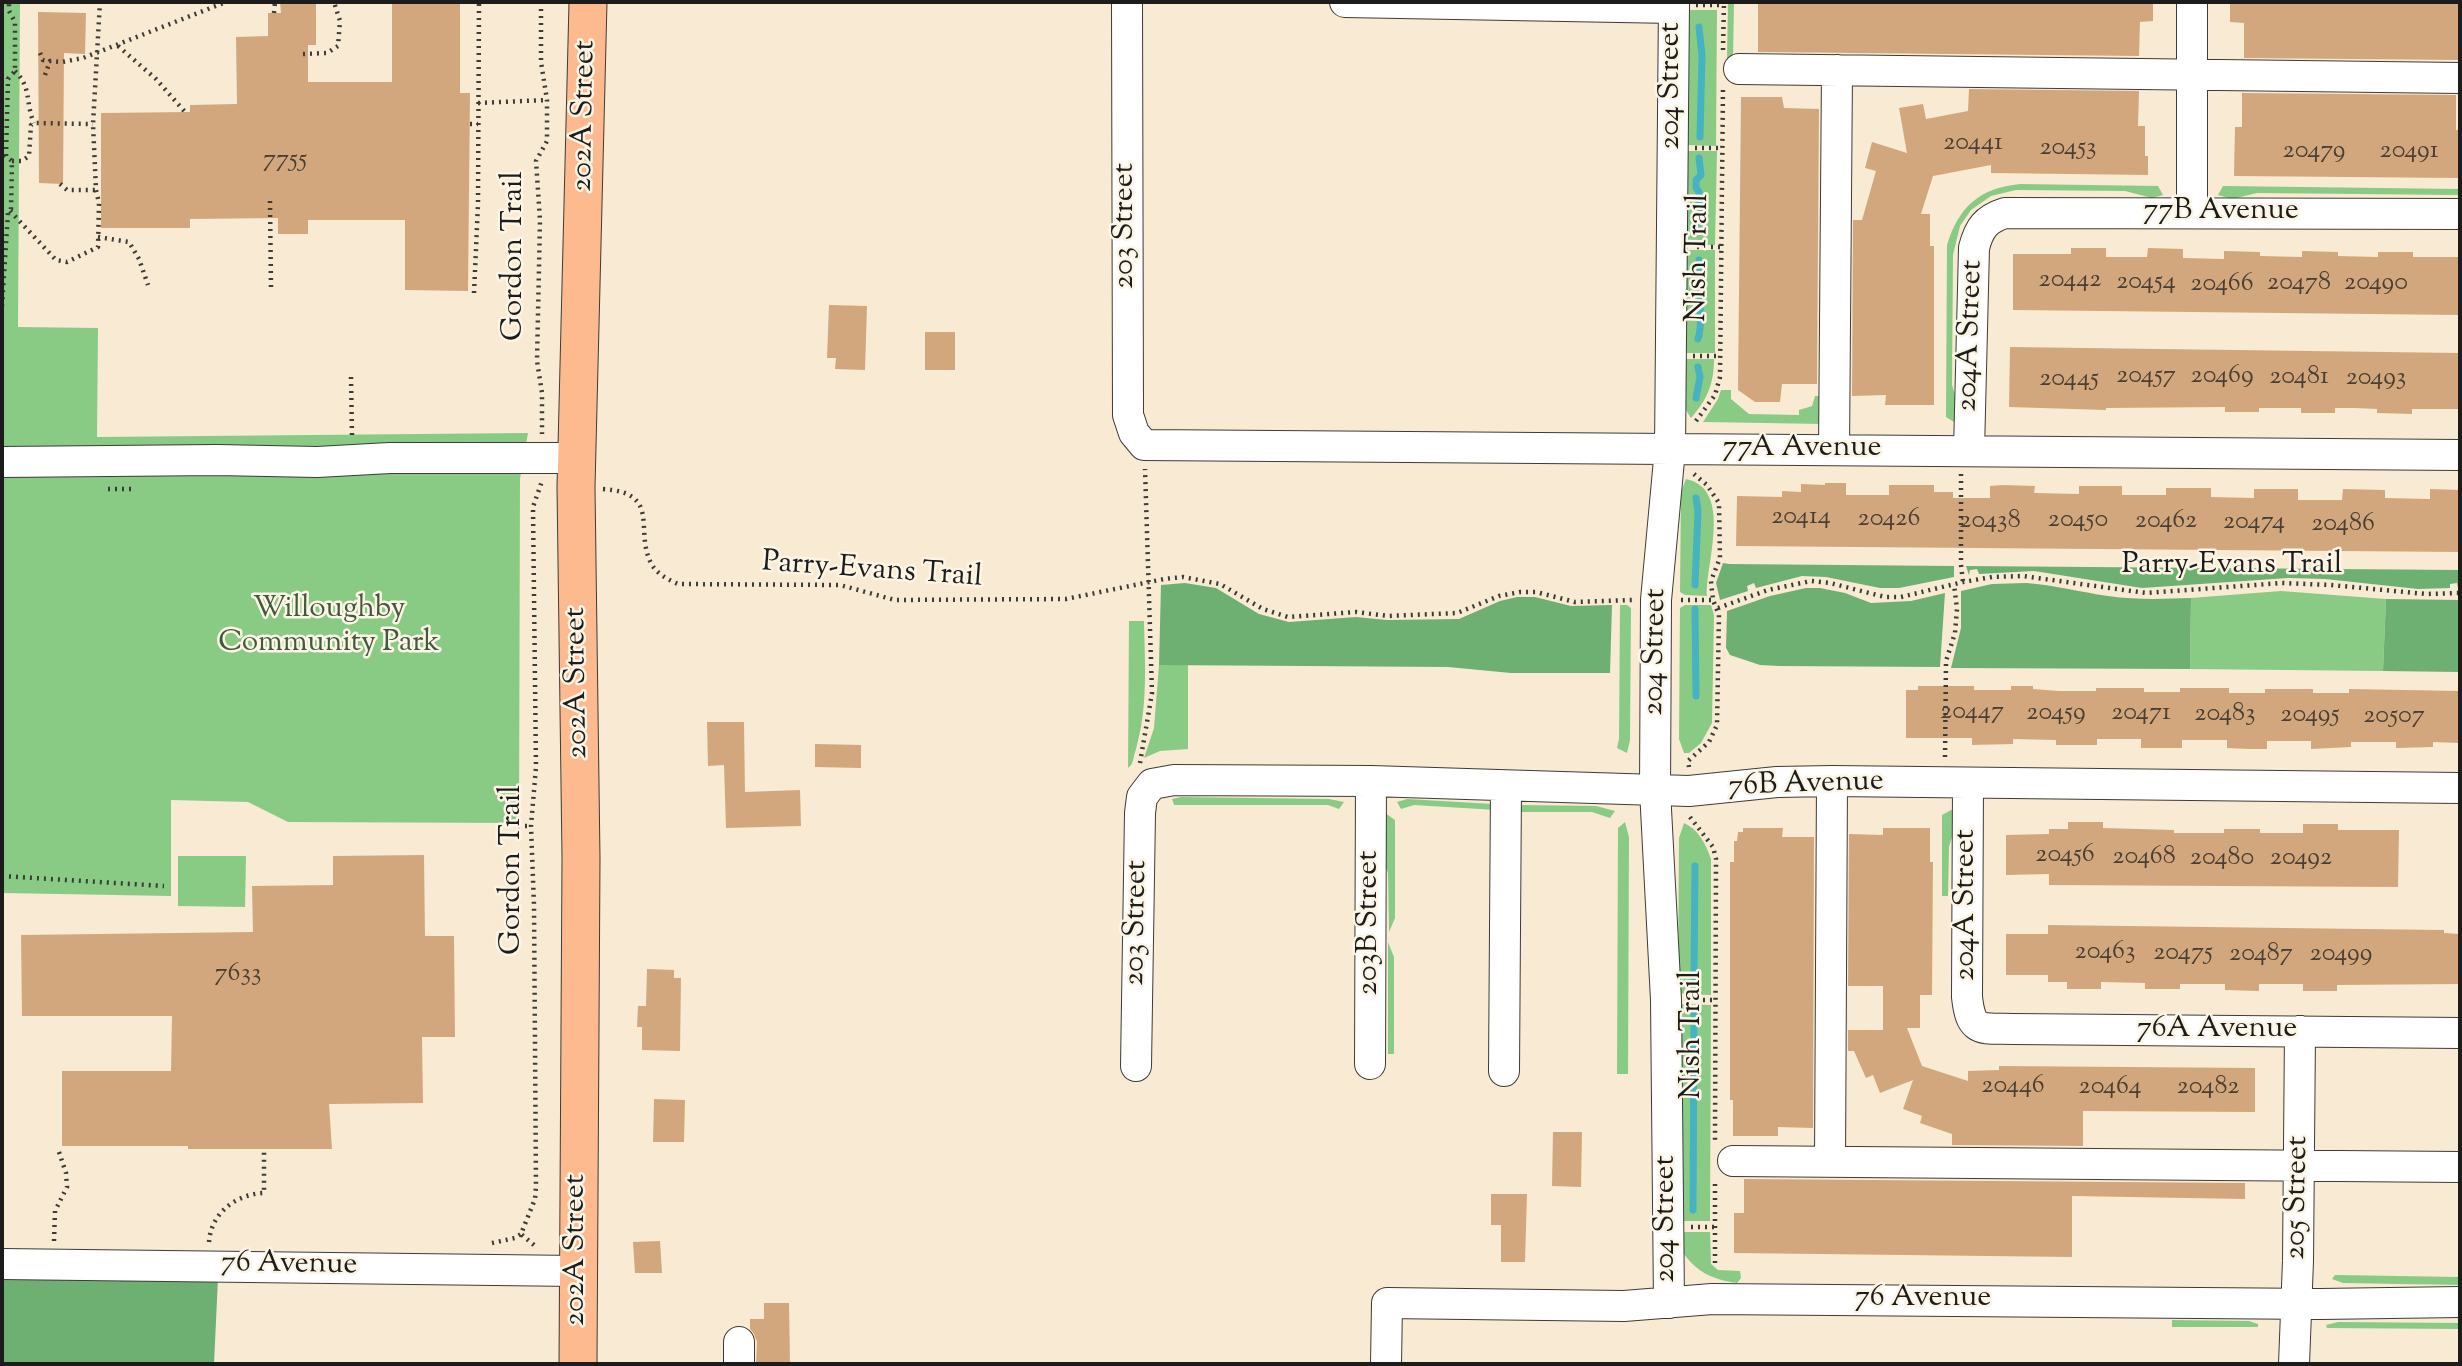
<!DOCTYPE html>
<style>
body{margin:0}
#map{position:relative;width:2462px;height:1366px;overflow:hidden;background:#f8ead3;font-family:"Sorts Mill Goudy",serif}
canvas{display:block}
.frame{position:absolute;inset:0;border:4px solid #1c1c1c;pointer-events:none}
</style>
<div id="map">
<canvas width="2462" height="1366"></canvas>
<div class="frame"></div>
</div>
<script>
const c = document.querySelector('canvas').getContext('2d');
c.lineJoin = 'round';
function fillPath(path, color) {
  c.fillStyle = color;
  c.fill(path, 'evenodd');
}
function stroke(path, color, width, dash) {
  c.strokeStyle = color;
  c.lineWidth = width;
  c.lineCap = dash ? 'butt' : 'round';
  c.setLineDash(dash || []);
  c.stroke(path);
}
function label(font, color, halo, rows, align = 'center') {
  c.font = font + ' "Sorts Mill Goudy",serif';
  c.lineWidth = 5;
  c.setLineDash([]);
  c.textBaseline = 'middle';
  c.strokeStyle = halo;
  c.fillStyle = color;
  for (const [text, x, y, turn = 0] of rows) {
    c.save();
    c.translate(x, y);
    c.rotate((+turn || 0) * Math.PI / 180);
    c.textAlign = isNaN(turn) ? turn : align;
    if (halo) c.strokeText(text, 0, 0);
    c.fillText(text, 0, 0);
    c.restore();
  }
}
fillPath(new Path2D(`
 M2,2H20L18,327L98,328L97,437L528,433L520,479L519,823L288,822L248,802L171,800V896L2,893Z
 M1728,2H1734L1733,59H1727Z
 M1689,10H1717L1716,146L1688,145L1683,143L1684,14Z
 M1688,151H1717L1715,245H1688L1683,242V155Z
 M2020,184L2158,186L2163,195L2152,198L2125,191L2016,190L1991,196L1971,210L1960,226L1953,255L1952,385C1956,397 1959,410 1954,422L1946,417L1947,245C1959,206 1980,188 2020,184Z
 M2223,186L2460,189V195L2257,193L2232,199L2218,195Z
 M1688,250H1715V353H1687L1682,350V253Z
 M1687,359H1714C1714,384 1707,400 1691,418L1684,407L1683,362Z
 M1721,390H1731V399L1749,414L1799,415V410L1812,406L1815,396H1825V424L1703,422L1718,399Z
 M1686,479C1734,489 1705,565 1707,596L1685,595L1680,592L1681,492Z
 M2281,591L2386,599L2383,671L2190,669L2191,598Z
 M1620,605H1627L1631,608L1630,740L1627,753L1617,748L1619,739Z
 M1685,605H1711L1714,615L1712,723L1701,743L1689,753H1684L1679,739L1680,608Z
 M1129,621H1144C1145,665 1148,707 1136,749C1133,757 1134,764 1128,768Z
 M1159,665H1188V749L1160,751L1144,758L1154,728Z
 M1181,797L1329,799L1344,802L1339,809L1328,805H1174L1172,799Z
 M1407,799L1493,804L1496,810L1414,805L1401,809L1397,802Z
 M1519,805L1596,806L1615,811L1610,818L1592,812H1515Z
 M1953,809L1955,827L1949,847L1948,896H1942V815Z
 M1385,813L1395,820V918L1389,932L1388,873L1383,859Z
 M1625,822L1629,837L1628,1074H1617L1618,828Z
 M1684,823C1698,829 1706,844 1711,859V995L1683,994L1678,991L1679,838Z
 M178,856H246L245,907L178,906Z
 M1388,942L1394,957V1054H1388Z
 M1683,1004L1711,1005L1710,1221H1682L1678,1008Z
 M1682,1232H1710L1711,1264L1718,1270L1740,1271L1741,1278L1737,1283C1709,1279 1694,1270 1679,1247Z
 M2335,1275L2460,1277V1285L2343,1283L2332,1279Z
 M2172,1320L2249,1321L2258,1324V1327H2172Z
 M2338,1322L2460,1323V1329L2327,1328L2326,1325Z`), '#89cb84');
fillPath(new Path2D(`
 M1723,563L1729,564L1954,566V577L1899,588H1880L1826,577L1802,576L1756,588L1754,583L1747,586L1748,591L1720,600L1716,583Z
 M1966,566L2460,570V588H2458L2457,583L2450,584V588L2418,589L2325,579L2288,578L2142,588L2034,571L1979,574L1977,569L1970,570L1969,575Z
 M1185,583L1216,588L1259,614L1289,622L1356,617L1387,620L1459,619L1500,601L1517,597H1535L1571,606L1612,605L1610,673H1511L1448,667L1159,665L1161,585Z
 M2026,583C2054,585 2080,592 2108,596C2136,600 2163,599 2191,598L2190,669L1951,668L1961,628V591L1992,584Z
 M1806,588H1820L1845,593L1871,603L1911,601L1945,593L1940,667L1779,666L1760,665L1730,655L1726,648L1727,611L1770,596Z
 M2386,599L2460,600V672L2383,671Z
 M2,1278H218L214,1364H2Z`), '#6eaf72');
stroke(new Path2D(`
 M1699,27L1702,55L1700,137
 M1699,158L1701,175L1696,180V188L1699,192V223
 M1698,339C1702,327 1700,318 1700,305C1700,289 1703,276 1699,260
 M1696,398L1700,377L1698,367
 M1695,585L1698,511L1696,498
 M1695,609L1696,696
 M1694,977L1695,866
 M1693,1210L1694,1015`), '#45b3c1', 7);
fillPath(new Path2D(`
 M280,2H316V45H308V82H392V2H460V93H470L468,291L405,290V220H308V234H278V218L190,219V228H101V113L190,112V105L237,104L236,37L268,36V13H281Z
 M1758,2H2153V21L2140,22L2139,56L1758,52Z
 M2230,2H2460V60L2244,58V23L2230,22Z
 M38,12L86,13L85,54L64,53L63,184L39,183Z
 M1969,89L2139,91L2138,126H2145V156H2148V175L1991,173V165L1933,176L1921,214H1930V246H1934V405H1885L1886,395L1852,396L1853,220H1862L1876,171L1865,168L1872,142L1907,153L1899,108L1923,104L1926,119L1968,111Z
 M2242,93L2456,95V130H2460V178L2234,176L2235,127H2242Z
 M1741,97H1782L1784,108L1819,109L1817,384H1782L1780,402H1755L1738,390Z
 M2071,248H2106V257H2147L2148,248L2183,249V258L2224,259V251L2260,252V256L2302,257V251L2338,252V256L2378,257V252H2413V257H2460V315L2013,310V254H2071Z
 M829,305L867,306L865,370L835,369L836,358H827Z
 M925,332H955V370H925Z
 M2010,347L2460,353V409H2412V414L2377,413V409L2354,408H2335V413H2301V408H2259V412H2225V407L2106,408V410L2009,407Z
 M1825,483H1846V495H1889V485H1934V492H1953V498H1990V486L2002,485L2035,486L2034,493L2079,494V486H2122V495H2166V488H2211V497L2254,498V489H2298V500H2342L2343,489L2385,490V498L2430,499V489L2460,490V552L1736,546L1737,496L1782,497V491L1801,492V484L1825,485Z
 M1918,686H1974V690H2011V686H2033V689L2059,691H2096V688H2144V692H2180V688H2229V693H2265V689H2313V693H2349V689L2460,691V743L2433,742V747L2396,748V742H2351V747L2311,749V741H2267V749H2249L2227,748V740H2182V748H2141V739H2097V745H2056V740L2013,739V744L1972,745V738H1906V690H1918Z
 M707,722H744L745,792L800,790L801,826L726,828L724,765L708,766Z
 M815,744L861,745V768L815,767Z
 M2068,822H2103V828L2174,830V833H2224V829H2260V833H2303V824H2338V830H2399L2398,887L2049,885V874L2006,875V835L2049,834V829H2068Z
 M1743,828H1783L1782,837H1814L1813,1128L1778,1127V1136H1733V1100H1730V862H1734V841H1737L1738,832H1743Z
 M1883,828H1930V862H1933L1932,995H1920V1028H1907L1922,1066L1968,1081V1071L1999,1070V1066L2255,1068V1112L2083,1111V1146L1952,1145V1134L1920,1123L1922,1116L1903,1109L1913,1080L1880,1093L1873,1075L1866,1078L1854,1051H1848V1030H1883V986H1848L1849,834L1883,835Z
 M424,855L425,936H454L455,1037H422L423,1103L329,1104L332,1149H188V1146H62V1071H171L172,1016H22L21,935L253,932L252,886L333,885V856Z
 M2048,925L2444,930V933L2460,934V984L2337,985V991H2303V984H2259V991L2225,990V984H2180V989H2145V983L2101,982V989H2067V982H2048V975H2006V934H2048Z
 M647,969L674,970V978H681L680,1051L642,1050V1027H637L638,1006H646Z
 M654,1099L685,1100L684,1142H653Z
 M1553,1132H1582L1581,1187L1552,1186Z
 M1744,1179L2245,1183V1199L2072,1196V1257L1734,1253V1213H1744Z
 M1491,1194H1527L1525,1262H1501V1225H1491Z
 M660,1241L662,1273H635L633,1242Z
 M764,1303H789L790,1364H756L757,1342L754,1334L750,1329V1319H764Z`), '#d3a77d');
const minor = new Path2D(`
 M1127,2L1128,415L1134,433L1144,445L2460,455
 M1345,2L1674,8
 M2192,2V212
 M1739,69L2460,78
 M1834,450L1837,70
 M1969,451L1974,248C1979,228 1986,219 2005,213L2460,214
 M2,462L217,460L317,462L390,458H577
 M1968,784L1967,997C1971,1034 1981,1028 2014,1029L2460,1033
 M1370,1064L1371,781
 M1136,1066L1140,813L1142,797L1152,784L1174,780L1371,781L1689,791L1777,782L1832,781L2460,788
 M1504,1071L1506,787
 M1733,1161L2460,1167
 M1830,1161L1832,781
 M2,1264L577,1271
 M1669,1303L1666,1000L1655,790L1656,600L1670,449L1674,2
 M739,1364V1342
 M1386,1364L1387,1303L1624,1306L1712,1299L2320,1304L2460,1302
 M2294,1364L2298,1261L2300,1031`);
const major = new Path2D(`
 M578,1364L581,858L576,487L588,2`);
stroke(minor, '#3d3b37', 32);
stroke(major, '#3d3b37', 39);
stroke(new Path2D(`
 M541,2V62L547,100V141L536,161L540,220L537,361L542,393V434
 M1696,5H1724
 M274,13L275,2
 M118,46L156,79L185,112
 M1723,50L1724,2
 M40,53L43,60L50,61
 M303,54L327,53L338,46L340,21L334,2
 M15,71C32,88 25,102 34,123
 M45,75L50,61L62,62L83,58L226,2
 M478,103L547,100
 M470,124H478
 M1695,148H1722
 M12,161H22L29,156L31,125L34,123L93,124
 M60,184L67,190H96
 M270,201L271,287
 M10,211L56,260L67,262L98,247L99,203L96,190L93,124L100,2
 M98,237L129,242L139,259L148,285
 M1697,247H1721
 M474,293L478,204L479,2
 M2,306L8,213L11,209L12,161L6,156L8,79L15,71V22L9,11V2
 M1693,356H1720
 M351,377L352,435
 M1696,421L1715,395L1720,377L1723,87
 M1961,474V565L1963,582
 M108,489H135
 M603,489C661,493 635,528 650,561C655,573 667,579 678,584L840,585L895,600L1066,599L1164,579L1183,577L1220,584L1263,609L1288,617L1356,612L1388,616L1457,613L1499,596L1520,592H1536L1575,602L1633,600
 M1681,600H1713
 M1718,608L1768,590L1811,581L1830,583L1885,597H1901L1963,582L1992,577L2023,576L2146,593L2282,583L2331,585L2426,594L2460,593
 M1945,757L1946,661L1955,633L1957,609L1954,584
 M1140,763L1152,693L1145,469
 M1689,767L1688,761L1709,742L1717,725L1719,615L1713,600L1711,581L1720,558L1719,503L1707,485L1694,474
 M1690,817L1713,847L1716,859L1715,1143
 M518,826H531
 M2,876L164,886
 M1689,1000H1716
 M1691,1227H1715
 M54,1241L55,1211L67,1187L66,1173L58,1149
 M209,1242C211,1213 236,1194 264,1193V1151
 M492,1243L515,1238L521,1234
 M534,1245L521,1234L535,1199L536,1186L534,905L531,826L536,767L533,507L542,481
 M1715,1263V1180`), '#3d3b37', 4.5, [2, 5]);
stroke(minor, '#fff', 30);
stroke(major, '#fcba8e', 37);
label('26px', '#4a3f34', null, [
 ["20441",1973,145],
 ["20453",2068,150],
 ["20479",2314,153],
 ["20491",2409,153],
 ["7755",285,162],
 ["20442",2070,282],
 ["20454",2146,284],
 ["20478",2299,285],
 ["20490",2376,285],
 ["20466",2222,286],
 ["20457",2146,378],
 ["20469",2222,378],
 ["20481",2299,379],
 ["20493",2376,380],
 ["20445",2069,381],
 ["20414",1801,519],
 ["20426",1889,521],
 ["20450",2078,522],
 ["20438",1990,523],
 ["20462",2166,523],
 ["20474",2254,524],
 ["20486",2343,526],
 ["20447",1972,714],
 ["20459",2056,715],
 ["20471",2141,715],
 ["20483",2225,716],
 ["20495",2310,717],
 ["20507",2394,718],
 ["20456",2065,857],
 ["20468",2144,859],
 ["20480",2222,860],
 ["20492",2301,860],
 ["20463",2105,954],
 ["20475",2183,955],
 ["20487",2261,956],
 ["20499",2341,956],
 ["7633",238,976],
 ["20446",2013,1088],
 ["20464",2110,1089],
 ["20482",2208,1089]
]);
label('30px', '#1c1c1c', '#fcf5e5', [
 ["204 Street",1673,86,-90],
 ["202A Street",586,116,-89],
 ["77B Avenue",2221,213],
 ["203 Street",1127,226,-90],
 ["Gordon Trail",516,256,-90],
 ["Nish Trail",1700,258,-89],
 ["204A Street",1972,336,-88],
 ["77A Avenue",1802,450],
 ["Parry-Evans Trail",2232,567],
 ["Parry-Evans Trail",872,572,4],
 ["204 Street",1657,652,-89],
 ["202A Street",579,683,-91],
 ["76B Avenue",1806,786,-2],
 ["Gordon Trail",514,870,-90],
 ["204A Street",1968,905,-90],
 ["203 Street",1138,923,-89],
 ["203B Street",1371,923,-90],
 ["76A Avenue",2217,1031],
 ["Nish Trail",1694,1035,-90],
 ["205 Street",2299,1198,-89],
 ["204 Street",1668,1219,-90],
 ["202A Street",578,1250,-90],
 ["76 Avenue",289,1266,1],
 ["76 Avenue",1923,1300]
]);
label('30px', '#425940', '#fcf5e5', [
 ["Willoughby",329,611],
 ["Community Park",329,645]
]);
</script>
